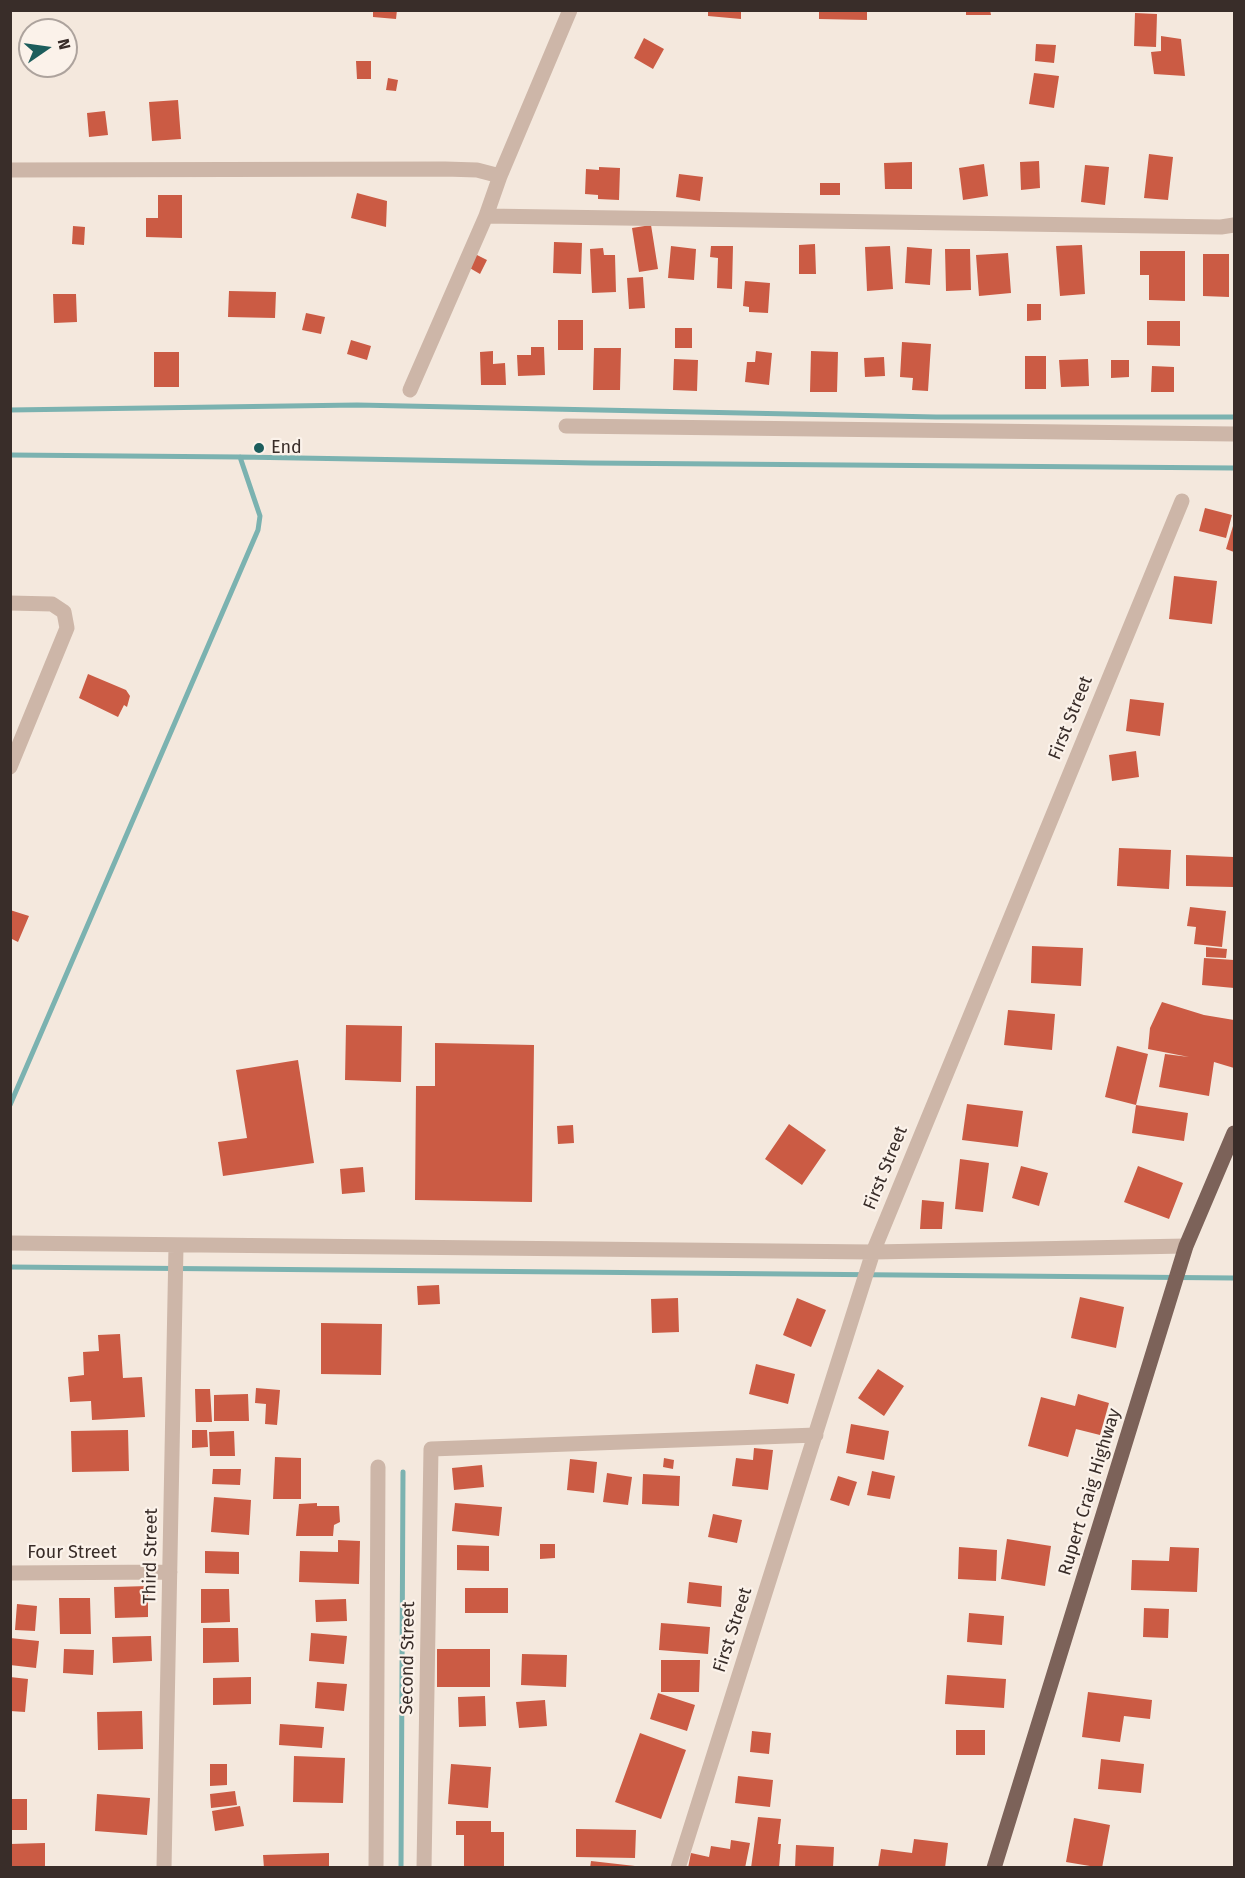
<!DOCTYPE html>
<style>
body{margin:0}
#map{position:relative;width:1245px;height:1878px;overflow:hidden;background:#f4e8dd;font-family:"Fira Sans",sans-serif}
canvas{display:block}
.frame{position:absolute;inset:0;border:12px solid #392d29;pointer-events:none}
.north{position:absolute;left:18px;top:18px;width:60px;height:60px;box-sizing:border-box;background:#fbf2ea;border:2px solid #ada39d;border-radius:50%;rotate:77deg;font-size:16px;font-weight:700;line-height:24px;text-align:center;color:#392d29}
.north::after{content:'';display:block;margin:auto;width:21px;height:27px;background:#1c5d5c;clip-path:polygon(50% 0,100% 100%,50% 72%,0 100%)}
</style>
<div id="map">
<canvas width="1245" height="1878"></canvas>
<div class="frame"></div>
<div class="north">N</div>
</div>
<script>
const c = document.querySelector('canvas').getContext('2d');
c.lineJoin = 'round';
function stroke(path, color, width, dash) {
  c.strokeStyle = color;
  c.lineWidth = width;
  c.lineCap = dash ? 'butt' : 'round';
  c.setLineDash(dash || []);
  c.stroke(path);
}
function fillPath(path, color) {
  c.fillStyle = color;
  c.fill(path, 'evenodd');
}
function label(font, color, halo, rows, align = 'center') {
  c.font = font + ' "Fira Sans",sans-serif';
  c.lineWidth = 4.5;
  c.setLineDash([]);
  c.textBaseline = 'middle';
  c.strokeStyle = halo;
  c.fillStyle = color;
  for (const [text, x, y, turn = 0] of rows) {
    c.save();
    c.translate(x, y);
    c.rotate((+turn || 0) * Math.PI / 180);
    c.textAlign = isNaN(turn) ? turn : align;
    if (halo) c.strokeText(text, 0, 0);
    c.fillText(text, 0, 0);
    c.restore();
  }
}
stroke(new Path2D(`
 M10,410L357,405L936,417H1234
 M10,455L240,457L590,463L1234,468
 M10,1105L258,530L260,516L240,457
 M10,1267L1234,1278
 M401,1868L403,1472`), '#7bb2b0', 5);
fillPath(new Path2D(`
 M373,10H397L396,19L373,17Z
 M708,10H741V19L708,16Z
 M819,10H867V20L819,19Z
 M966,10H990L991,15H966Z
 M1135,13L1157,14L1156,47L1134,46Z
 M1161,36L1181,39L1185,76L1154,74L1151,52L1161,51Z
 M644,38L664,49L653,69L634,58Z
 M1036,44L1056,45L1054,63L1035,61Z
 M356,61H371V79H357Z
 M1034,73L1059,76L1054,108L1029,104Z
 M388,78L398,80L396,91L386,90Z
 M178,100L181,139L152,141L149,102Z
 M105,111L108,135L89,137L87,113Z
 M1149,154L1173,157L1168,200L1144,198Z
 M1039,161L1040,188L1021,190L1020,162Z
 M912,162V189H885L884,163Z
 M984,164L988,196L963,200L959,168Z
 M1085,165L1109,167L1105,205L1081,202Z
 M599,167L620,168L619,200L598,199V195L585,194L586,169L599,170Z
 M679,174L703,177L700,201L676,197Z
 M820,183H840V195H820Z
 M357,193L387,201L386,227L351,218Z
 M158,195H182V238L146,237V218H158Z
 M651,225L658,269L639,272L632,228Z
 M73,226L85,227L84,245L72,244Z
 M554,242L582,243L581,274L553,273Z
 M815,244L816,274H799V245Z
 M1082,245L1085,294L1060,296L1056,246Z
 M671,246L696,249L694,280L668,278Z
 M711,246H733L732,289L717,288L718,258L710,257Z
 M890,246L893,289L867,291L865,247Z
 M907,247L932,249L930,285L905,283Z
 M603,248L604,255H615L616,292L592,293L590,249Z
 M945,249H970L971,290L946,291Z
 M1140,251H1185V301L1149,300V275H1140Z
 M1008,253L1011,293L979,296L976,255Z
 M475,254L487,260L480,274L468,267Z
 M1203,254H1229V297L1203,296Z
 M643,277L645,308L629,309L627,278Z
 M745,281L770,283L768,313L749,312V307L743,306Z
 M229,291L276,292L275,318L228,317Z
 M53,294H76L77,322L54,323Z
 M1027,304H1041V320L1027,321Z
 M306,313L325,317L321,334L302,330Z
 M558,320H583V350H558Z
 M1147,321H1180V346L1147,345Z
 M675,328H692V348H675Z
 M351,340L371,346L367,360L347,354Z
 M902,342L931,344L928,391L912,390L913,378L900,377Z
 M531,347H544L545,375L518,376L517,355H531Z
 M594,348H621L620,390H593Z
 M493,351V364L505,363L506,385H481L480,352Z
 M756,351L772,353L769,385L745,382L747,362H755Z
 M811,351L838,352L837,392H810Z
 M154,352H179V387H154Z
 M1025,356H1046V389H1025Z
 M884,357L885,376L865,377L864,358Z
 M674,359L698,360L697,391L673,390Z
 M1088,359L1089,386L1061,387L1059,360Z
 M1111,360H1129V377L1111,378Z
 M1152,366L1174,367V392H1151Z
 M1205,508L1232,515L1226,538L1199,531Z
 M1233,526L1234,527V552L1226,549Z
 M1174,576L1217,581L1212,624L1169,619Z
 M88,674L126,690L130,696L127,707L124,705L118,717L79,698Z
 M1130,699L1164,703L1160,736L1126,731Z
 M1136,751L1139,777L1112,781L1109,755Z
 M1119,848L1171,850L1169,889L1117,886Z
 M1186,855L1234,857V887L1186,886Z
 M1190,907L1226,911L1222,947L1194,944L1196,927L1187,926Z
 M10,910L29,916L18,942L10,938Z
 M1032,946L1083,948L1081,986L1031,983Z
 M1206,947L1227,949L1226,958L1206,957Z
 M1204,958L1234,960V988L1202,985Z
 M1162,1002L1204,1015L1234,1020V1068L1214,1062L1209,1096L1159,1087L1165,1054L1189,1057L1148,1049L1150,1028Z
 M1008,1010L1055,1014L1052,1050L1004,1045Z
 M346,1025L402,1026L401,1082L345,1080Z
 M435,1043L534,1045L532,1202L415,1200L416,1086H435Z
 M1117,1046L1148,1054L1136,1105L1105,1097Z
 M298,1060L314,1163L223,1176L218,1142L247,1138L236,1070Z
 M967,1104L1023,1111L1018,1147L962,1140Z
 M1136,1105L1188,1113L1184,1141L1132,1133Z
 M789,1124L826,1150L802,1185L765,1159Z
 M573,1125L574,1143L558,1144L557,1126Z
 M960,1159L989,1163L983,1212L955,1209Z
 M1021,1166L1048,1173L1039,1206L1012,1198Z
 M1138,1166L1183,1183L1169,1219L1124,1202Z
 M363,1167L365,1192L342,1194L340,1169Z
 M922,1200L944,1202L942,1229H920Z
 M439,1285L440,1304L418,1305L417,1286Z
 M1080,1297L1124,1307L1116,1348L1071,1338Z
 M678,1298L679,1332L652,1333L651,1299Z
 M797,1298L826,1310L811,1347L783,1335Z
 M321,1323L382,1324L381,1375L321,1374Z
 M120,1334L123,1378L142,1377L145,1417L92,1420L91,1401L70,1402L68,1377L84,1375L83,1352L99,1351L98,1335Z
 M756,1364L795,1374L788,1404L749,1394Z
 M878,1369L904,1386L884,1416L858,1398Z
 M256,1388L280,1390L277,1425L265,1424L266,1404L255,1403Z
 M195,1389H210L212,1422H196Z
 M248,1394L249,1421H214V1395Z
 M1078,1394L1109,1403L1100,1435L1076,1429L1068,1457L1028,1446L1041,1397L1075,1406Z
 M851,1424L889,1431L884,1460L846,1453Z
 M128,1430L129,1471L72,1472L71,1431Z
 M192,1430H207L208,1447L192,1448Z
 M234,1431L235,1456H210L209,1432Z
 M754,1448L773,1450L768,1490L732,1486L736,1458L753,1460Z
 M275,1457L301,1458V1499H273Z
 M664,1458L674,1460L673,1469L663,1467Z
 M570,1459L597,1462L594,1493L567,1490Z
 M482,1465L484,1487L454,1490L452,1468Z
 M213,1469H241L240,1485L212,1484Z
 M872,1471L895,1476L890,1499L867,1495Z
 M607,1473L632,1477L628,1505L603,1502Z
 M643,1474L680,1476L679,1506L642,1504Z
 M838,1476L857,1482L849,1506L830,1500Z
 M214,1497L251,1500L249,1535L211,1532Z
 M317,1503V1506H339L340,1522L334,1525L333,1536H296L299,1504Z
 M455,1503L502,1507L499,1536L452,1531Z
 M713,1514L742,1520L737,1543L708,1537Z
 M1007,1539L1051,1546L1045,1586L1001,1579Z
 M338,1540L360,1541L359,1584L299,1582L300,1551L338,1552Z
 M540,1544H555V1558L540,1559Z
 M457,1545L489,1546V1571L457,1570Z
 M959,1547L997,1550L996,1581L958,1579Z
 M1170,1547L1199,1548L1197,1592L1131,1590L1132,1560L1169,1561Z
 M205,1551L239,1552V1574L205,1573Z
 M689,1582L722,1586L721,1607L687,1603Z
 M148,1586V1617L115,1618L114,1587Z
 M465,1588H508V1613H465Z
 M201,1589H229L230,1622L201,1623Z
 M59,1598H90L91,1634H60Z
 M346,1599L347,1621L316,1622L315,1600Z
 M17,1604L37,1606L35,1631L15,1630Z
 M1144,1608L1169,1609L1168,1638L1143,1637Z
 M969,1613L1004,1616L1002,1645L967,1642Z
 M661,1623L710,1627L708,1654L659,1650Z
 M203,1628H238L239,1662L203,1663Z
 M311,1633L347,1636L344,1664L309,1661Z
 M151,1636L152,1661L113,1663L112,1637Z
 M10,1638L39,1641L36,1668L10,1665Z
 M64,1649L94,1650L93,1675L63,1673Z
 M437,1649H490V1687H437Z
 M522,1654L567,1655L566,1687L521,1685Z
 M661,1660H700L699,1692H661Z
 M947,1675L1006,1679L1004,1708L945,1704Z
 M10,1677L28,1679L25,1712L10,1711Z
 M251,1677V1704L213,1705V1678Z
 M317,1682L347,1684L344,1711L315,1708Z
 M1088,1692L1152,1700L1150,1719L1124,1716L1120,1742L1082,1737Z
 M658,1693L695,1705L687,1731L650,1719Z
 M485,1696L486,1726L459,1727L458,1697Z
 M545,1700L547,1726L519,1728L516,1702Z
 M142,1711L143,1749L98,1750L97,1712Z
 M280,1724L324,1727L322,1748L279,1745Z
 M956,1730H985V1755H956Z
 M752,1731L771,1733L769,1754L750,1752Z
 M640,1733L686,1750L661,1819L615,1802Z
 M294,1756L345,1758L343,1803L293,1802Z
 M1101,1759L1144,1764L1141,1793L1098,1789Z
 M210,1764H227V1785L210,1786Z
 M451,1764L491,1767L488,1808L448,1804Z
 M738,1776L773,1780L770,1807L735,1803Z
 M235,1791L237,1805L211,1808L210,1794Z
 M97,1794L150,1798L147,1835L95,1831Z
 M10,1799H27V1830H10Z
 M240,1806L244,1826L215,1831L212,1811Z
 M758,1817L781,1819L778,1844H781L779,1868H751Z
 M1074,1818L1110,1825L1102,1868L1066,1862Z
 M456,1821H491V1832H504V1868H464V1835H456Z
 M576,1829L636,1830L635,1858L576,1857Z
 M914,1839L948,1843L945,1868H878L881,1849L912,1853Z
 M731,1840L750,1843L745,1868H688L691,1853L709,1857L711,1846L730,1849Z
 M45,1843V1868H10V1844Z
 M796,1845L834,1847L833,1868H795Z
 M329,1853V1868H264L263,1855Z
 M591,1861L635,1866V1868H590Z`), '#cb5b44');
stroke(new Path2D(`
 M10,170L445,169L477,170L500,176
 M486,216L1221,227L1234,225
 M410,390L486,216L500,176L570,10
 M566,426L1234,434
 M10,603L52,604L64,612L67,628L10,767
 M10,1243L873,1252L1186,1246
 M10,1573L170,1572
 M164,1868L176,1246
 M376,1868L378,1467
 M424,1868L431,1449L816,1435
 M678,1868L873,1252L1182,501`), '#cdb6a8', 15);
stroke(new Path2D(`
 M994,1868L1186,1246L1234,1133`), '#7c6259', 15);
for (const [x, y, r, color] of [
 [259,448,6,"#1c5d5c"]
]) {
  const dot = new Path2D();
  dot.arc(x, y, r, 0, 2 * Math.PI);
  c.fillStyle = color;
  c.fill(dot);
  stroke(dot, '#fbf2ea', 2);
}
label('18px', '#392d29', '#fbf2ea', [
 ["End",271,448]
], 'left');
label('18px', '#392d29', '#fbf2ea', [
 ["First Street",1071,718,-68],
 ["First Street",886,1168,-68],
 ["Rupert Craig Highway",1090,1492,-73],
 ["Four Street",72,1553],
 ["Third Street",151,1556,-89],
 ["First Street",733,1630,-72],
 ["Second Street",408,1658,-89]
]);
</script>
